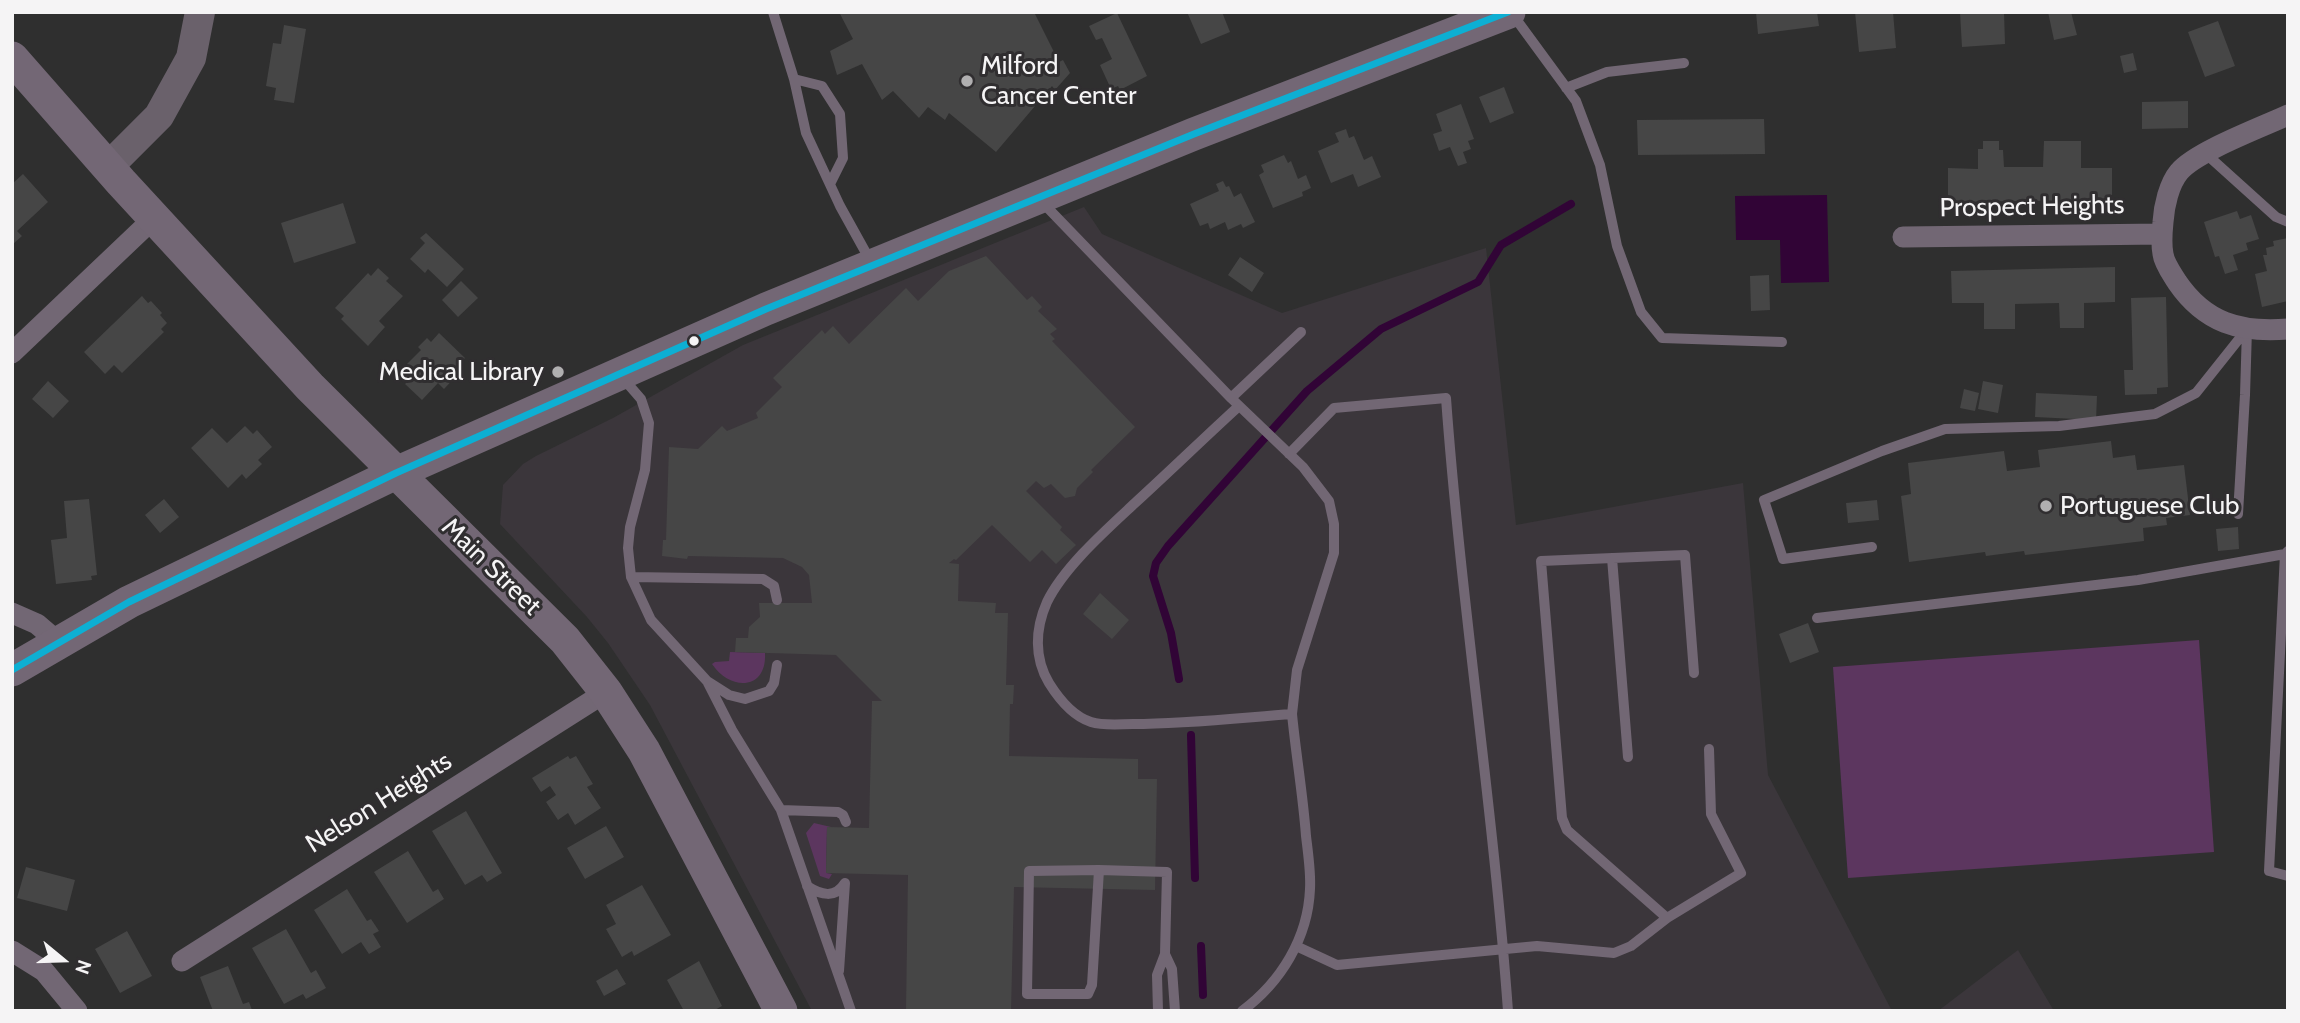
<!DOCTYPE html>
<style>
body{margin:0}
#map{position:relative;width:2300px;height:1023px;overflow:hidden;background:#2f2f2f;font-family:Cabin,sans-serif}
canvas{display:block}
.frame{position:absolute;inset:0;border:14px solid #f5f4f5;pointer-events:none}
.north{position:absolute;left:28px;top:925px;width:70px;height:70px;-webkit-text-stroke:5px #302e30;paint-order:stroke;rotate:109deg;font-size:19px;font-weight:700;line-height:28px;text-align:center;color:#f5f4f5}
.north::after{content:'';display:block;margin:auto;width:24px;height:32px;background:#f5f4f5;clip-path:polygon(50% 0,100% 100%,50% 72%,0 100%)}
</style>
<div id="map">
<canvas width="2300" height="1023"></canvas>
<div class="frame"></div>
<div class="north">N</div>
</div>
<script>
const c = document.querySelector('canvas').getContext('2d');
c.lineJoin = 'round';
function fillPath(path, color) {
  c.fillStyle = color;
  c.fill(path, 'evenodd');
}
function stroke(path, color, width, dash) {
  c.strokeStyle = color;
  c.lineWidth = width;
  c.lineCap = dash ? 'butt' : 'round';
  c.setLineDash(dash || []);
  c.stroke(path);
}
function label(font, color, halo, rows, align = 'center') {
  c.font = font + ' Cabin,sans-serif';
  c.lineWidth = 6;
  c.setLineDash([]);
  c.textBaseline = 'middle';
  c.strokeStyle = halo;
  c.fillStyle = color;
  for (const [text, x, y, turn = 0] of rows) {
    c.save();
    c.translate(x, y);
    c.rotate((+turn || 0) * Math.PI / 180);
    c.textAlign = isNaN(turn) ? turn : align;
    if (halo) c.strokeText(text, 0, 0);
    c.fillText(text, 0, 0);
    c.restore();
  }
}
fillPath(new Path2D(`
 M1084,207L1102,234L1282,313L1486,248L1516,525L1743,483L1768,775L1892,1011H812L650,705L608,643L587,617L500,524L503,485L523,464L536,456L613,418L743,345Z
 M2018,950L2054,1011H1938L2002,962Z`), '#3b363b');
fillPath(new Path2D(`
 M2199,640L2214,852L1848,878L1833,667Z
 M730,652L765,653C767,691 730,691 712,664L715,662L729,661Z
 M814,823L831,827H827L826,873L832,874L829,879L820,876L806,833Z`), '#5c365f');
fillPath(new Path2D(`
 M1827,195L1829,282L1781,283L1780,240H1736L1735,196Z`), '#310436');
stroke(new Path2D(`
 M1179,679L1171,633L1153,576L1156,563L1168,546L1307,391L1381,329L1478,282L1501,245L1571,204
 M1191,735L1195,878
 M1201,946L1203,995`), '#310436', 8);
fillPath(new Path2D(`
 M839,12H1034L1059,62L1063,60L1070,73L1055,90L1052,86L996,152L949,113L945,120L928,107L919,118L893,91L882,100L862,64L837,75L830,51L853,39Z
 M1187,12H1222L1230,32L1201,44Z
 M1756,12H1817L1819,26L1758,34Z
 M1855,12H1893L1896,48L1859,52Z
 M1960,12H2004L2005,44L1962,47Z
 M2048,12H2071L2077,35L2054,40Z
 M1117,13L1147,76L1120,90L1118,86L1111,89L1100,65L1112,59L1102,38L1096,40L1089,26Z
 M2218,21L2235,66L2205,77L2188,32Z
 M284,25L306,29L294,103L274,100L276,88L266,86L273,43L281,44Z
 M2133,53L2137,70L2124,73L2120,56Z
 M1504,87L1514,113L1490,123L1479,97Z
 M2188,101V128L2142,129V102Z
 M1461,104L1474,139L1468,141L1471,149L1463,152L1467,163L1458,166L1450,147L1439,151L1433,134L1442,131L1436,114Z
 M1764,119L1765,154L1638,155L1637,120Z
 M1346,129L1349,138L1354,136L1364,160L1372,156L1381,177L1358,187L1353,174L1331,183L1318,151L1339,142L1335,133Z
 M1983,141H1999V150H2003L2004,167H2043L2044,141H2081V168H2112V200L1948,202V168L1978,169V149H1983Z
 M1284,155L1288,163L1291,161L1298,179L1306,175L1311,188L1302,192L1303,196L1273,208L1259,175L1264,172L1261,165Z
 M23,174L48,202L17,231L22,236L12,245V184Z
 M1223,181L1226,187L1229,186L1234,197L1241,193L1255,222L1243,228L1241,224L1228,230L1225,222L1210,229L1208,223L1200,226L1190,204L1219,191L1216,184Z
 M343,203L356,243L294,263L281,223Z
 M2237,211L2240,219L2251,215L2259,239L2246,243L2248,250L2233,255L2238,270L2225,274L2219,256L2215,257L2204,222Z
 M426,233L464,269L447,287L428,269L425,273L410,259L425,243L420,238Z
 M2288,238V301L2262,307L2255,274L2267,271L2263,255H2267L2266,248L2274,246L2273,241Z
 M986,256L1027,300L1032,296L1042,307L1038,311L1057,329L1050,334L1055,339L1052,341L1135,427L1091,470L1093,472L1077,488L1075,496L1065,498L1051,484L1044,488L1036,481L1026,491L1062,527L1060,530L1076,545L1056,564L1042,550L1030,562L992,525L956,560L954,559L949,563L959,564L958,601L996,603L995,613H1008L1006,685H1014L1013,704H1010L1009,756L1138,759V779H1157L1155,890L1014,887L1011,1011H906L908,875L826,873L827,827L869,828L872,701H882L836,655L735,652L736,638H748L749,627L760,617L759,603H812L809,575L802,567L783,558L688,556L687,559L662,556L663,540H666L669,447L698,449L722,426L727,431L758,418L756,413L782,387L773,378L822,330L825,334L833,326L849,344L906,288L918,301L949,271Z
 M1240,257L1264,273L1252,292L1228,275Z
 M2115,267V302L2084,303V328H2060L2059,303L2015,304V329H1984V303H1952L1951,271Z
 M378,268L389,278L386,281L403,296L379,321L385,327L368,346L341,319L344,316L335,308L368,273L371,276Z
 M1769,275L1770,310L1751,311L1750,276Z
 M461,281L478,298L458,317L442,300Z
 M142,296L148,303L151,301L162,313L160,315L167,323L161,329L164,332L122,373L114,365L105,374L84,352Z
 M2166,297L2168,387L2157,388V394L2125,395L2124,370H2133L2131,298Z
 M439,333L465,358L455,367L460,372L444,389L438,383L422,400L405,384L412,377L403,368L421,350L418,347L427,338L431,342Z
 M48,381L69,401L53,418L32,399Z
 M1983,381L2003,385L1998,413L1978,409Z
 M1964,389L1979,393L1975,411L1960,408Z
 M2036,393L2097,396L2096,420L2035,417Z
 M245,426L253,434L257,430L272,447L258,460L262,464L246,479L242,474L228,488L191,448L212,428L227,443Z
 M2111,441L2113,458L2135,455L2137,470L2184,465L2190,515L2166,518L2167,525L2143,528L2144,541L2025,555L2024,551L1986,556L1985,552L1909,562L1901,496L1911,494L1908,463L2004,451L2007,471L2040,467L2038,450Z
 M89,499L97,575L91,576L92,580L56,584L51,540L67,538L64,501Z
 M164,499L179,517L160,533L145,515Z
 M1877,500L1879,520L1848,523L1846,503Z
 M2238,527L2239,549L2218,551L2216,529Z
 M1100,593L1129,620L1112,639L1083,614Z
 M1808,623L1819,652L1790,663L1779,634Z
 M568,756L570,759L576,756L593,784L587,787L601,808L575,825L568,813L558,820L546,802L556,795L550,786L541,792L532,778Z
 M466,811L502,873L487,882L482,875L465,885L432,831Z
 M606,826L624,857L585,879L567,848Z
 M408,851L433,892L438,889L444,899L407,923L374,872Z
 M26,867L75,880L67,911L17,898Z
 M642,885L671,935L634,956L632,951L622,957L606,929L616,924L606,905Z
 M347,889L367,921L371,919L379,931L373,934L381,947L369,954L361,942L342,954L314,910Z
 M286,929L311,973L316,970L326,988L306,999L303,994L284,1004L252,948Z
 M127,931L152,976L120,993L95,949Z
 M699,961L722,1006L713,1011H684L667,980Z
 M228,966L243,1004L249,1002L252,1010L213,1011L200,977Z
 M617,969L626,984L604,996L596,981Z`), '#464646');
stroke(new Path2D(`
 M773,12L794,79L806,133L840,206L871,262
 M1513,15L1576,101L1600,165L1617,246L1641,312L1662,338L1782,342
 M794,79L822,86L840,114L843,158L830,184
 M1566,88L1607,72L1684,63
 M2205,153L2276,217L2288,222
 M1042,202L1231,398L1303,467L1329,501L1334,524V553L1297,670L1292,714C1296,755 1303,795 1306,836C1308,853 1311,872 1310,889C1308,938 1281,982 1242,1011
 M621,376L641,399L649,423L645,470L630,527L628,548L631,577L651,620L707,681L729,695L745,699L769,691L774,683L777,665
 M1231,398L1301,332
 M1239,406C1204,438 1170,471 1135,503C1106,530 1064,567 1047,602C1035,629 1034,658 1049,683C1059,699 1072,716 1091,722C1104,726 1120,724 1133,724C1186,724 1239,718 1292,714
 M1289,454L1334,408L1446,398C1461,603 1493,806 1508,1011
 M1872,547L1783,559L1764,500L1882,451L1945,429L2059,426L2155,414L2196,393L2247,329L2245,395L2238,514
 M2288,551L2285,554L2269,871L2288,876
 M1612,558L1628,757
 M631,577L763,579L774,586L777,600
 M1817,618L2138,580L2285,554
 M708,683L732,730L781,810L851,1011
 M781,810L838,812L843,815L846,822
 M1099,870L1029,871L1027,994H1088L1092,985L1099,870L1167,872L1165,954
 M807,886C821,895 835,899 845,883
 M1667,918L1567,830L1562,818L1541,561L1685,555L1694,673
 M1296,946L1337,965L1537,946L1614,953L1631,946L1667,918L1741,873L1711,814L1709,749
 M839,971L845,883
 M1158,1011L1157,975L1165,954L1172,969L1175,1011`), '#726774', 10);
stroke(new Path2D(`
 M2288,115C2262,127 2195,152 2179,172C2169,184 2164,206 2163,222C2162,232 2161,244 2163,254C2164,263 2172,274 2177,282C2205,323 2240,333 2288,329
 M1903,237L2162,234
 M12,353L154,218
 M12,613L37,624L58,642
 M12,951L44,971L77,1011
 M182,961L606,692`), '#726774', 21);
stroke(new Path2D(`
 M108,167L159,116L191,58L200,12`), '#6a616b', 30);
stroke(new Path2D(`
 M12,58L121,182L310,387L565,640L606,692L644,751L781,1011
 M12,670L129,602L396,473L766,309L1194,134L1509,12`), '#736775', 33);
stroke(new Path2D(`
 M12,670L129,602L396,473L766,309L1194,134L1508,12`), '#0dafd3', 7);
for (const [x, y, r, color] of [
 [967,81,7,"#b0afb0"],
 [694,341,6,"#f5f4f5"],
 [558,372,7,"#b0afb0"],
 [2046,506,7,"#b0afb0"]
]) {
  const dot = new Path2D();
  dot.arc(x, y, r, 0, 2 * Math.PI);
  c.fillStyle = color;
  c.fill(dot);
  stroke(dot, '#302e30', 2.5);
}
label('26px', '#f5f4f5', '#302e30', [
 ["Milford",981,66],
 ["Cancer Center",981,96],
 ["Medical Library",544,372,"right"],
 ["Portuguese Club",2060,506]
], 'left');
label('26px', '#f5f4f5', '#302e30', [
 ["Prospect Heights",2032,207,-1],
 ["Main Street",491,567,44],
 ["Nelson Heights",379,803,-32]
]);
</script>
